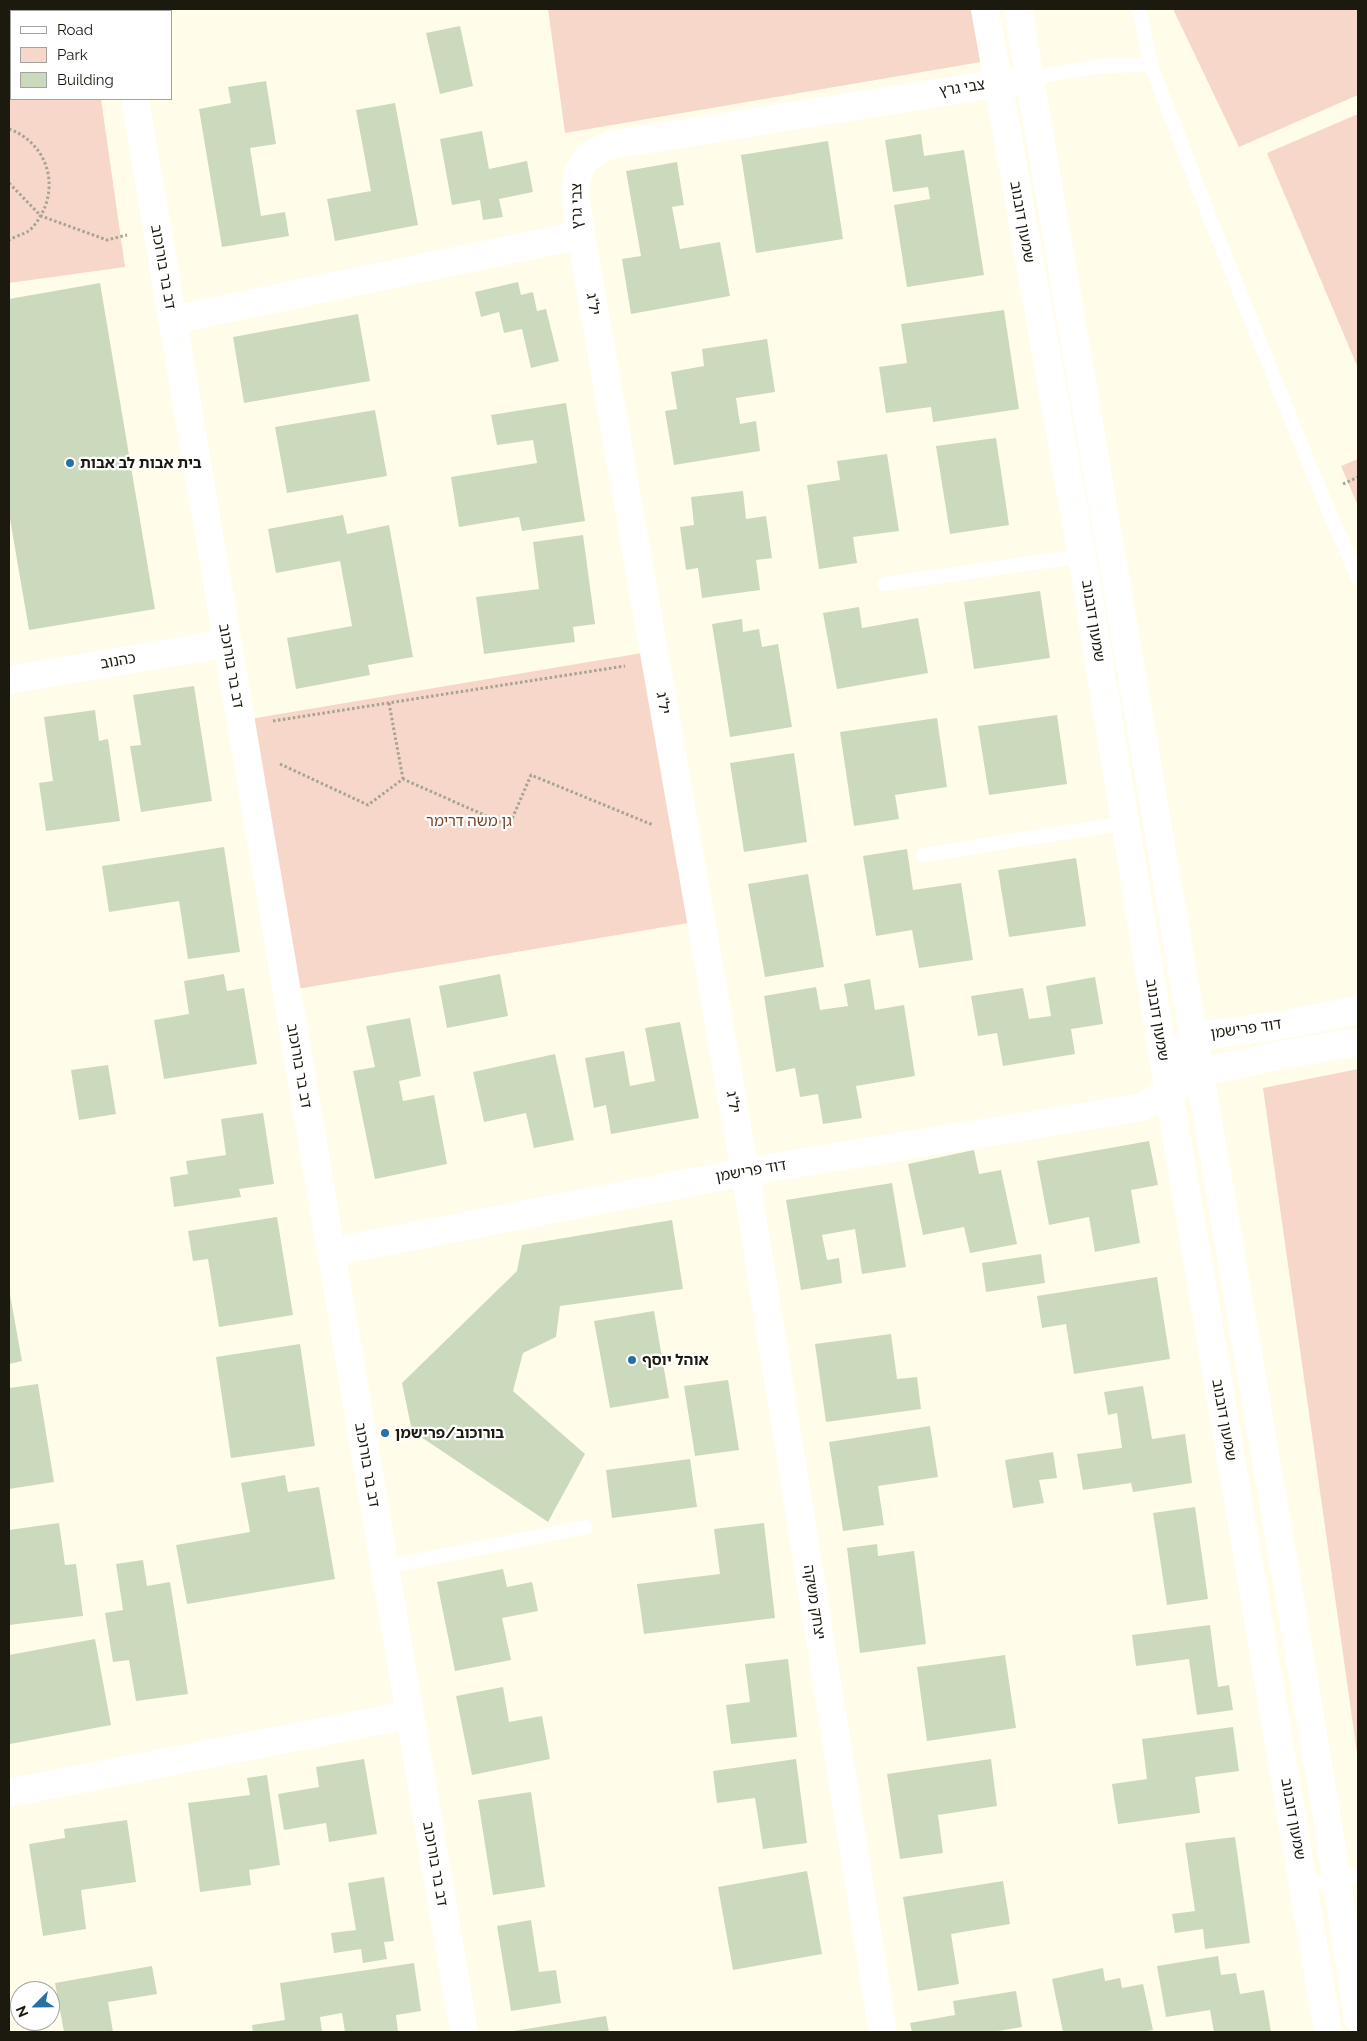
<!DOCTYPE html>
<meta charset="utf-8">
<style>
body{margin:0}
#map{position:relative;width:1367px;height:2041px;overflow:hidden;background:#fffde9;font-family:Raleway,sans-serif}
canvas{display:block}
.frame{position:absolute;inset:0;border:10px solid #1c1a0f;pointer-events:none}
.legend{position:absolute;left:10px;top:10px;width:162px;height:90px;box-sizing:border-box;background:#fff;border:1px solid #a4a39f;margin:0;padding:6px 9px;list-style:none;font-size:15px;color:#1c1a0f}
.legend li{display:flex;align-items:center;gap:10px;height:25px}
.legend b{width:25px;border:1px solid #a4a39f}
.north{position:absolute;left:10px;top:1981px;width:50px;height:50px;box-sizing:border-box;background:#fff;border:1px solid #a4a39f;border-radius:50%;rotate:247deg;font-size:14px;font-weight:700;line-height:20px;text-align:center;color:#1c1a0f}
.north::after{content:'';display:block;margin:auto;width:18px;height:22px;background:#2770a4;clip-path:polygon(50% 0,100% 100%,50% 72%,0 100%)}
</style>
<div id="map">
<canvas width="1367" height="2041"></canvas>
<div class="frame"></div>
<ul class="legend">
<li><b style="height:6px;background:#fff"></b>Road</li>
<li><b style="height:14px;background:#f7d7c9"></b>Park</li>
<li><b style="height:14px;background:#cbdabd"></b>Building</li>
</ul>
<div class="north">N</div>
</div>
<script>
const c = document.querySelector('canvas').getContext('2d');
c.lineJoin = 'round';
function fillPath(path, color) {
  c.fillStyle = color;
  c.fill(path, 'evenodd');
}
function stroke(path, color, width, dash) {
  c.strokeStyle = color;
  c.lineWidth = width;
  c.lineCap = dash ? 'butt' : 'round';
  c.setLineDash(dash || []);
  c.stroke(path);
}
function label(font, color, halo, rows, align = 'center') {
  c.font = font + ' Raleway,"Noto Sans Hebrew",sans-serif';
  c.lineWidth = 4.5;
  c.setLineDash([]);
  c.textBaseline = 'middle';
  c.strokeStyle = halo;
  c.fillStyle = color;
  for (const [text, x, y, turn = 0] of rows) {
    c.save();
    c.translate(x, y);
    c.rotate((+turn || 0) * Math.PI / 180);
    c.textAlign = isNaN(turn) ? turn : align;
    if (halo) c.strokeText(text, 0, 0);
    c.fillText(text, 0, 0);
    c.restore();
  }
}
fillPath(new Path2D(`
 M548,9H971L981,62L565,133Z
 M1173,9H1358V95L1239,147Z
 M9,65H11V99H101L125,267L9,283Z
 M1358,114V368L1267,153Z
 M1358,459V506L1341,466Z
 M642,653L688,923L297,989L250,719Z
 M1358,1069V1753H1357L1263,1088Z`), '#f7d7c9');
fillPath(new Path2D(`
 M460,26L473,86L440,94L426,33Z
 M266,81L276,144L250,148L261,216L285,212L289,236L222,247L199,109L231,103L228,87Z
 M395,103L418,225L335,241L327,199L371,191L356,110Z
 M482,131L489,169L527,161L533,192L499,199L503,217L483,220L480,200L452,205L440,139Z
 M921,134L924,156L964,150L984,275L907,287L894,205L930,199L928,187L893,192L885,140Z
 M828,141L843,239L756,253L741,155Z
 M677,162L684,205L672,207L680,249L720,242L730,296L631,314L622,259L641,256L626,171Z
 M518,282L521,295L533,292L537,311L546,309L559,361L531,368L522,329L504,333L499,312L481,317L475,292Z
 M100,283L155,609L29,630L9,513V299Z
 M1004,310L1019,409L933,422L931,407L886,413L879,367L907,363L901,324Z
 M358,314L370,381L244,403L233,337Z
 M767,339L775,392L736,398L740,424L756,421L760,451L674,465L665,411L677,409L671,372L704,366L702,349Z
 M566,403L585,521L522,531L519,517L459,527L451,477L537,463L533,440L497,445L491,415Z
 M375,410L387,476L287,493L275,427Z
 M996,438L1009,525L950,534L936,446Z
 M887,454L899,531L853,537L857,563L819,569L807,485L840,480L837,461Z
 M743,491L746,519L766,516L772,558L756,560L760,590L702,598L698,568L686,570L680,527L694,525L691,497Z
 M343,515L347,534L389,525L413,657L368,665L370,675L296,689L287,638L352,626L340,561L276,573L268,529Z
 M583,535L595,624L573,627L575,642L484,654L476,597L539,589L533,542Z
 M1040,591L1050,658L974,669L964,602Z
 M859,607L862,628L918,618L928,673L837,689L823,613Z
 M742,619L743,632L759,629L762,647L778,644L792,727L730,737L712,624Z
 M194,686L212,801L141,812L130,746L141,745L133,695Z
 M95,710L99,741L108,739L120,821L46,831L39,783L53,781L44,717Z
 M1057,715L1067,784L989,795L978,726Z
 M937,718L947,787L895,795L899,819L854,826L840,732Z
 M794,753L807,842L744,852L730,763Z
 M224,847L240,952L188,959L179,901L109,912L102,866Z
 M907,849L913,890L961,883L973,960L919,968L912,930L876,936L863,856Z
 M1076,858L1086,926L1009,937L998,870Z
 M808,874L824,967L765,977L748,884Z
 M224,974L227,991L244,988L257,1064L164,1079L154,1020L189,1014L184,981Z
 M500,974L508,1016L447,1028L439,986Z
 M1095,977L1103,1024L1071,1029L1075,1054L1003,1066L997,1033L978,1036L971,996L1023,988L1029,1019L1051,1016L1046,986Z
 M870,979L875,1010L904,1005L915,1076L856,1086L862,1118L823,1124L818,1094L800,1097L795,1068L776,1072L764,996L816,987L820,1010L848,1006L844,984Z
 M410,1018L421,1076L399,1081L403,1101L434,1095L447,1164L375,1179L353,1071L375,1067L366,1026Z
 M680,1022L699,1118L611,1134L606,1105L594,1108L585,1058L624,1051L630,1086L655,1081L645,1028Z
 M555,1054L574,1140L534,1148L526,1113L484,1122L473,1072Z
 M108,1065L116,1114L79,1120L71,1070Z
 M263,1113L274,1184L239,1189L241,1197L174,1207L170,1177L188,1174L186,1161L226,1155L221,1119Z
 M1149,1141L1158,1185L1131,1190L1140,1243L1095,1252L1089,1217L1049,1225L1037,1161Z
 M974,1150L979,1174L1001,1170L1017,1244L970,1253L964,1227L923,1235L908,1164Z
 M892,1183L906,1267L862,1274L855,1229L822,1235L827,1260L839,1258L842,1283L801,1290L786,1200Z
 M277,1217L293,1315L219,1327L208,1259L193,1261L188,1231Z
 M672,1220L683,1289L560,1306L556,1337L523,1353L513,1391L585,1454L548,1522L412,1431L402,1383L517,1271L522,1245Z
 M1041,1254L1045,1283L986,1292L982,1263Z
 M1157,1277L1170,1359L1074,1374L1066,1324L1042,1328L1037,1296Z
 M9,1289L22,1361L9,1364Z
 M654,1311L669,1398L610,1408L594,1321Z
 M891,1334L897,1379L917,1377L921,1409L826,1422L815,1344Z
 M300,1344L315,1446L231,1458L216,1357Z
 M728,1380L739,1450L695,1456L684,1386Z
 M38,1384L54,1482L9,1489V1388Z
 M1143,1386L1152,1439L1185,1434L1192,1483L1133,1492L1131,1483L1083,1490L1077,1454L1122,1448L1117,1413L1108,1415L1104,1392Z
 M930,1426L938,1477L878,1486L884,1525L843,1531L829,1442Z
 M1053,1452L1057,1478L1039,1480L1044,1503L1013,1508L1005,1460Z
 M690,1459L697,1507L612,1518L606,1470Z
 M285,1475L288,1492L319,1487L335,1579L187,1604L176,1545L250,1532L241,1483Z
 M1195,1507L1208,1599L1167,1605L1153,1513Z
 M59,1523L65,1565L76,1564L83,1616L9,1625V1530Z
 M764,1523L775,1618L644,1634L637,1584L720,1574L714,1529Z
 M877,1544L878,1556L914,1551L926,1644L860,1653L847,1548Z
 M143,1560L147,1586L170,1582L188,1694L136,1701L129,1660L113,1662L105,1613L123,1610L116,1564Z
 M503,1569L507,1587L532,1582L538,1611L502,1618L511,1660L455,1671L437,1582Z
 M1210,1625L1218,1687L1229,1685L1233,1710L1197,1715L1189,1659L1136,1666L1132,1635Z
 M95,1639L111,1725L10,1744L9,1655Z
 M1005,1655L1016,1728L927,1741L917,1667Z
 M788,1659L797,1737L731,1744L726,1705L750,1702L745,1664Z
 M503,1687L509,1722L542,1716L550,1759L472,1775L456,1696Z
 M1233,1727L1239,1771L1195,1777L1200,1813L1118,1824L1112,1784L1147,1779L1142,1739Z
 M364,1759L377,1834L329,1842L326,1823L284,1830L278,1794L319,1787L316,1767Z
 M796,1759L807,1843L763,1849L755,1798L717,1803L713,1771Z
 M991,1759L997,1806L938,1815L943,1853L900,1859L887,1774Z
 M267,1775L280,1865L249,1870L251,1885L200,1892L188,1803L250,1795L247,1778Z
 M531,1792L545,1887L493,1895L478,1800Z
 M127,1820L136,1882L81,1890L86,1929L43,1936L29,1844L65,1838L64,1829Z
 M1235,1837L1250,1943L1205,1949L1203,1929L1175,1933L1172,1914L1195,1911L1185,1843Z
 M807,1871L822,1954L733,1970L718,1887Z
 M384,1877L394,1941L384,1942L387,1959L363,1963L361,1949L334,1953L331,1933L356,1930L348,1883Z
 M1003,1881L1010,1924L951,1934L959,1984L918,1991L903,1897Z
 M531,1920L539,1972L556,1970L561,2003L511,2011L497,1926Z
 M1218,1956L1221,1975L1236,1973L1240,1994L1264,1990L1271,2032H1214L1210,2010L1166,2017L1157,1966Z
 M414,1963L421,2011L396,2015L398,2032H345L342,2013L320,2017L322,2032H253L252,2025L285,2020L280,1983Z
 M152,1966L157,1994L108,2002L113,2032H64L55,1983Z
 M1103,1968L1105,1981L1120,1978L1122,1988L1143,1984L1153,2030L1141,2032H1063L1052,1979Z
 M1016,1991L1022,2027L992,2032H912L910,2023L955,2015L953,2001Z
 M606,2016L609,2032H515L514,2031Z`), '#cbdabd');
stroke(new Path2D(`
 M9,129C42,141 57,175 45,207C41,216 35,227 27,232C21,235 14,237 9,240
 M9,183L41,216L107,240L127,235
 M1343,484L1358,477
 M389,703L403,779
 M273,721L625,666
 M280,764L368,805L403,779L509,826L531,775L653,825`), '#a5a392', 3, [2.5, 2.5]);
stroke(new Path2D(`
 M1139,9L1151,65L1213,226L1321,493L1358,578
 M1031,78L1102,66L1151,65
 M885,584L1082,556
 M923,855L1125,823
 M385,1567L586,1527
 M1304,1885L1358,1875`), '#fff', 14);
stroke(new Path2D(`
 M119,9L120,11
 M9,32H11
 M135,99L464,2032
 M581,235L745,1172L883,2032
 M172,320L581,235C578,209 567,175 590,156C595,151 605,148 611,145L1031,78
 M9,680L227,643
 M1169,1092L1184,1047L1193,1037L1277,1026L1358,1010
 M331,1252L745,1172L1142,1107L1201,1072L1287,1054L1358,1042
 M9,1793L409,1715`), '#fff', 28);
stroke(new Path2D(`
 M985,9L1082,556L1169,1092L1328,2032
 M1018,9L1325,1805L1358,2018`), '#fff', 28);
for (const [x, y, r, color] of [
 [70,463,5,"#2770a4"],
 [632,1360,5,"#2770a4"],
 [385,1433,5,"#2770a4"]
]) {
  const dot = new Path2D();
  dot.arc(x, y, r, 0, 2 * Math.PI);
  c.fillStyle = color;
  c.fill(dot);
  stroke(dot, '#fff', 2);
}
label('15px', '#1c1a0f', '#fff', [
 ["צבי גרץ",962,88,-9],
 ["צבי גרץ",577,206,-91],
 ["שמעון דובנוב",1022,222,80],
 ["דב בר בורוכוב",163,267,80],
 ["יל\"ג",593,304,80],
 ["שמעון דובנוב",1093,621,81],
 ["כהנוב",118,661,-10],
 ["דב בר בורוכוב",231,666,80],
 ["יל\"ג",663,703,80],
 ["שמעון דובנוב",1157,1020,81],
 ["דוד פרישמן",1246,1029,-8],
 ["דב בר בורוכוב",299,1066,80],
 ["יל\"ג",733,1102,80],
 ["דוד פרישמן",751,1171,-10],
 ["שמעון דובנוב",1224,1420,80],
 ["דב בר בורוכוב",367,1465,80],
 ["יצחק משקה",814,1602,81],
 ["שמעון דובנוב",1293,1819,80],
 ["דב בר בורוכוב",435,1864,80]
]);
label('bold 15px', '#1c1a0f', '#fff', [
 ["בית אבות לב אבות",80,463],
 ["אוהל יוסף",642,1360],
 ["בורוכוב/פרישמן",395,1433]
], 'left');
label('15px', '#774026', '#fff', [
 ["גן משה דרימר",469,821]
]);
</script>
